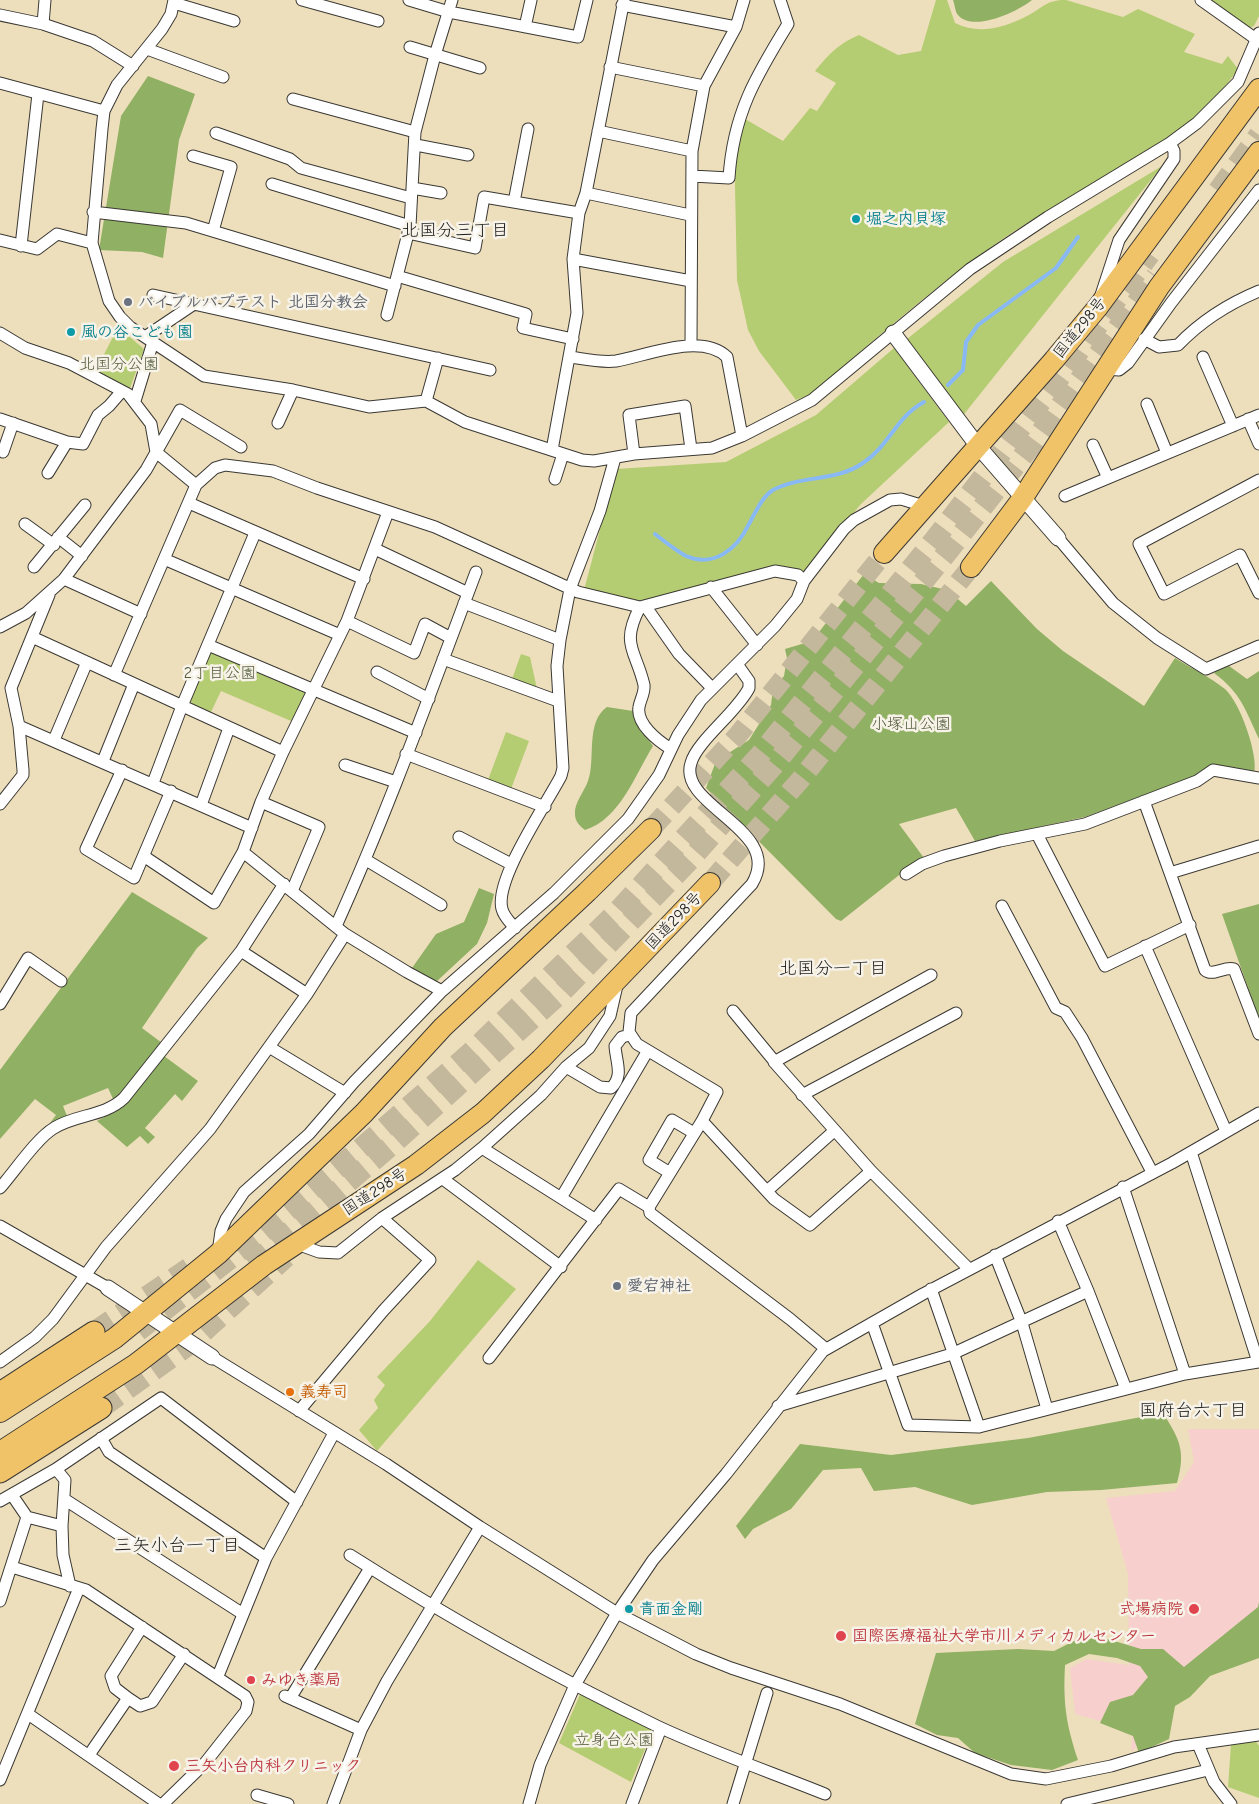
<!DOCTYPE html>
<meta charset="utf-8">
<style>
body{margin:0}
canvas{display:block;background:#eddebc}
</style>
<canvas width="1259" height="1804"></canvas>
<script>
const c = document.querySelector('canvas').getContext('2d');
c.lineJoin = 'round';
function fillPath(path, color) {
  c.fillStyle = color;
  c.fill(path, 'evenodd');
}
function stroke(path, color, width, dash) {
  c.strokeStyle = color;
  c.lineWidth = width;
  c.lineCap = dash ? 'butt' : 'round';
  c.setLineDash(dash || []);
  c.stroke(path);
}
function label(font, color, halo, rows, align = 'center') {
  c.font = font + ' "Comic Neue","Klee One",sans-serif';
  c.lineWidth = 5;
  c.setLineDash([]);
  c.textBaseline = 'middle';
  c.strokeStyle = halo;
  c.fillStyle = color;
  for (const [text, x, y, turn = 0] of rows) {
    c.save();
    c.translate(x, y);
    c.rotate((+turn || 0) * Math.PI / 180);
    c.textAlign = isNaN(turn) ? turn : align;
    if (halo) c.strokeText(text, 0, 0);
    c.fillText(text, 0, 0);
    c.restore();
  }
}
fillPath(new Path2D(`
 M1188,1429H1259V1643L1209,1669L1131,1752L1133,1730L1075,1714L1070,1668L1087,1659L1129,1665L1128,1574L1106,1498L1175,1491L1194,1462Z`), '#f7d0cd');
fillPath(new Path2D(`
 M936,0H947L955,23C978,35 1004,28 1027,16C1043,8 1045,0 1066,0L1123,17L1138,9L1195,34L1184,52L1222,64L1228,56L1238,69C1185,148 1070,191 994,245C930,290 870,344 809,395L796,400L759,351L748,330L737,280L735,187L736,153L745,119L783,141L810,108L817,111L836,83L815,71C828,55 839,43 859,35L898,55L921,51Z
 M1210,0H1259V16L1254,26L1249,28Z
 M1162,166L961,418L907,339L1003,262Z
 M118,327L144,349L128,394L94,374Z
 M894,348L949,422L861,504L802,575L769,567L643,604L583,594L616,469L726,462L816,415Z
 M211,649L309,691L291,721L221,691L211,712L192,704L190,699Z
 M521,654L530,657L537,689L512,679Z
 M506,732L529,741L511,789L488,780Z
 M478,1260L516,1289L377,1451L359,1430L378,1408L374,1400L385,1385L377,1377L430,1321Z
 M581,1692L655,1726L631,1782L559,1743Z
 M1255,1740L1259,1746V1798L1228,1787L1231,1744Z`), '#b5cd72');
fillPath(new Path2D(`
 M953,0H1032C1019,11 973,33 958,15C955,12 955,5 953,0Z
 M148,76L195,94L179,140L163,258L142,252L99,250L121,116Z
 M864,574L879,583L921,584L947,590L966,606L991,581L1037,629L1063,651L1144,706L1175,658C1191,668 1210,677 1225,689C1240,702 1259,756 1254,774L1212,765L1195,776L1085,817L975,841L956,808L899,824L924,858L903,872L841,921L836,919L706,788L716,761L749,740L771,705L773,689L784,676L787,658L785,649L812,641Z
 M1225,663L1247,679L1259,671V739C1245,709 1241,693 1214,673Z
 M607,707L633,711L638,725L653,746C635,775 620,819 585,830C580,826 575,822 575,814C574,803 584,792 588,781C596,760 585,722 607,707Z
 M479,888L494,894L487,923L477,944L436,982L412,968L436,934L464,922Z
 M132,892L208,938L197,948L142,1028L162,1043L114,1101L108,1088L63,1106L67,1116L50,1123L56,1115L35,1099L0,1139V1070Z
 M1259,904V1019L1222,914Z
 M164,1056L198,1081L182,1101L175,1094L145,1128L155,1137L148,1144L140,1136L127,1147L97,1121L121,1108Z
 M1163,1413C1180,1440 1186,1451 1177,1483L1101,1490L1047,1492L972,1505L915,1487L874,1491L861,1468L823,1470L791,1509L753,1529L745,1539L736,1526L800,1444L891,1455L1028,1438Z
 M1259,1602V1658L1210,1676L1190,1697L1175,1706L1169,1739L1139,1753L1133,1736L1100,1723L1110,1702L1133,1695L1148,1677L1140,1666L1117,1658L1089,1654L1065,1665C1063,1703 1066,1724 1078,1760L1052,1770L1011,1765L975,1753L958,1738L937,1735L915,1724L936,1653L1018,1649L1054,1651L1074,1641L1101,1637L1141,1649H1163L1184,1667L1258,1607Z`), '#90b064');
stroke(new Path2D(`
 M948,385L963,370L966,342L978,325L1056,268L1078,237
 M655,534C664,541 675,550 686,556C714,568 737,549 749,524C755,513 762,497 773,490C801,475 836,482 863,463C889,446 896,417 924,402`), '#89b9f5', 4);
stroke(new Path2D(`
 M651,829L738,735L884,553
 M710,883L801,779L971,567`), '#c3b79c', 20, [20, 10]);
stroke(new Path2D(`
 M1218,191L1259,135
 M251,1265L394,1143L563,991L690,860L774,765L949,550L1033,443L1156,276
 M138,1331L260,1235L382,1130L469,1054L616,913L760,755L935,539L1061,376L1150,254
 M94,1332L189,1268
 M101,1408L190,1344L286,1257`), '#c3b79c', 21, [21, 11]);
const minor = new Path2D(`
 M174,0L171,14L162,29L117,85L104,111L102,129L92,243L109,301L120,317L130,327L204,376L293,390L369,407L426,401L465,422L582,460L594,461L634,454L712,448L742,436L812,400L970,269L1048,217L1170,143L1197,123L1238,82L1259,33
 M302,0L378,21
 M409,0L449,12L578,37L587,0
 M1201,0L1256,39
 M174,3L234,21
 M622,5L736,27
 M0,15L43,24L93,41L133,66
 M43,24L45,0
 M525,27L531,0
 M410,47L480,68
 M147,49L223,77
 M610,67L704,86
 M0,83L104,111
 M293,99L415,132
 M598,131L692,151
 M216,133L290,159L301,168L411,198
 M416,145L468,155
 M193,156L231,167L213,231
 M692,176L729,178C733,114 756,76 788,24L780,0
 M272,184L410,226
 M412,188L441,193
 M586,193L690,215
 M514,202L528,129
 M93,212L186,223L395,286
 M408,233L475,248L484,197L579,213
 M0,240L37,249L57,234L92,243
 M21,246L38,94
 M573,259L691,281
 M397,276L526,314L523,328L573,339
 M153,295L490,370
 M1101,295L1119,240L1174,159V151L1170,143
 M387,315L410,226L415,132L435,55L452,0
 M0,333L25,348L69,363L128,394L151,424L156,452L196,485
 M145,337L194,304
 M1144,339L1159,347L1178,345C1200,322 1230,303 1259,291
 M691,345L692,151L704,86L736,27L744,0
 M570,357C584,359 601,363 616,361C646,356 701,332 727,357L742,436
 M1203,357L1233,426
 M1107,369L1119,370L1128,363L1171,303L1259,190
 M135,401L153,342
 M426,401L438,358
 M1147,404L1167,453
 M0,419L67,442L48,473
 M1248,419L1259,444
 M278,423L293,390
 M67,442L83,444L98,415L109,406L122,391
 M1093,445L1108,478
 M552,450L577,313L573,259L579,213L586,193L624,0
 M3,452L13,423
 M634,454L629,415L685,406L691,449
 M555,479L563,454
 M1259,480L1139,544L1164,594L1240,555L1259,593
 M1065,496L1259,415
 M189,503L364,579
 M388,512L347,621L283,752L261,802L243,852L345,934L407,972L442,991
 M25,524L54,545
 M58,537L82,556
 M1058,538L1113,603L1157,638L1206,669L1259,646
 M375,549L468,593
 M164,559L340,635
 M34,567L85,505
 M64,579L141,614
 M711,587L757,645
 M464,603L560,640
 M640,607C620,645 636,650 644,685C645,693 640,700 639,707C636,724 658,741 671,749
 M646,607L679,654L712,688
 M347,621L414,653L425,624L451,638
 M0,627L26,613L64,579L146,470L180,410L241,447
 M32,637L283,752
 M208,645L416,733
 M443,659L558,701
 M737,664L749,681V688C737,712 697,741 691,763C677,806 785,830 752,884L631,1013L629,1032L637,1044L717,1092L702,1121L649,1207L650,1213L790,1319L826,1349
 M377,672L429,699
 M114,675L196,485L215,468L225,465L273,471L317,488L435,527L578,592L640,607L775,571L798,575L804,581
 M19,726L252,828
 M54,740L87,662
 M406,754L545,807
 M103,761L134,684
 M345,765L396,782
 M122,770L86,849L134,878L171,791
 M153,783L182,706L255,533
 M1144,801L1205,970C1213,977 1224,966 1234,969L1259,1034
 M261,802L319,827L292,891
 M0,804L23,775V770L19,726L11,688L49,595
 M201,805L229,728
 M1037,834L1105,966L1190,925
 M459,837L511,864
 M145,857L214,903L243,852
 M366,860L441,905
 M1170,873L1259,846
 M906,874L922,864L944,856L1000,841L1085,824L1197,781L1213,770L1259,778
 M1002,906L1056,1008L1065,1012L1082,1038L1152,1172
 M336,926C388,811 431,691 476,572
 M515,928C510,922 504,917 502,909C494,880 546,805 561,776L563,768L557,666L560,640L570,589L600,511L615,458
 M1145,946L1226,1131
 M241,951L307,994
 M931,975L774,1062L871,1171L969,1269
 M0,1004L28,958L61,981
 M733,1011L775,1062
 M269,1047L345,1093
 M566,1067L600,1087L611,1088C624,1076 616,1062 615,1046L622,1037L630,1035
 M802,1095L956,1013
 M702,1121L774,1199L810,1225L871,1171
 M482,1148L596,1220
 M1191,1152L1258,1362
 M670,1173L649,1160L672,1120L694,1133
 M443,1179L561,1267
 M1123,1187L1185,1374
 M0,1188C14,1172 37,1138 54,1128C76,1114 104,1117 124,1098L241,951L284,884
 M767,1191L834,1131
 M561,1198L647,1052
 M1058,1221L1088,1291L1126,1389
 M0,1226L108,1288
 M297,1244L319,1252L338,1253L382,1218L455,1170L482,1148L541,1095L566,1067L589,1048L610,1016L618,981
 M218,1253L221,1231L226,1219L244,1192L309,1134L354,1082L442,991L554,893L628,819L659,775L678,735L701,700L775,626L797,599L804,581L844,529L854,520L890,500L901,499L924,506
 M995,1255L1022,1323L1047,1409
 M931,1289L979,1427
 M872,1323L908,1425L979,1427L1185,1374L1259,1362
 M212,1357L386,1464L480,1527L617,1613L696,1654L731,1668L840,1704L1011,1774L1046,1779L1111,1766L1174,1747L1259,1735
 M489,1358L619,1189L649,1207
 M0,1362L35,1337L53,1319L106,1247L210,1129L307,994L345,934
 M778,1406L952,1354L1088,1291
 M299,1411L383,1311L430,1260L382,1218
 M101,1438L109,1452L266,1558
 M56,1469L65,1480L62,1526
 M12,1495L27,1517L62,1526L63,1555L70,1586
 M64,1499L243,1614
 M0,1501L56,1469L161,1398L297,1502
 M350,1555C449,1618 553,1676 659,1727C713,1752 770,1772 825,1794
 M12,1567L86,1590L245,1696L248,1702L246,1711L205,1763L163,1804
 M0,1601L27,1517
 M218,1676L266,1558L334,1433
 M285,1696L361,1730
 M291,1697L370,1568
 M128,1698L115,1688L111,1676L142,1627
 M28,1714L159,1804
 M1198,1744L1214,1782L1231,1804
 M89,1755L128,1698L140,1706L152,1702L184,1654
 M0,1780L79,1588
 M257,1795L288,1804
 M333,1804L361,1730L387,1681L480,1527
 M529,1804L540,1765L575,1685L617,1613L653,1560L726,1474L823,1351L923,1294L1172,1163L1259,1113
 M632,1804L661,1728
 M733,1804L767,1693
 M1067,1804L1208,1770`);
const tertiary = new Path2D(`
 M893,333L977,445L1058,538
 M108,1288L212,1357`);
const trunk = new Path2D(`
 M884,553L1054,360L1098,307L1259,89
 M971,567L1022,499L1159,287L1259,152
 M0,1412L115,1338L218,1254L364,1113L443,1027L587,892L651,829
 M0,1452L136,1364L264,1265L416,1165L483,1113L541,1059L710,883`);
const motorway = new Path2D(`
 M0,1393L94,1332
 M0,1472L101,1408`);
stroke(minor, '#3b3934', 13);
stroke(tertiary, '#3b3934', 17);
stroke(trunk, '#3b3934', 22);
stroke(motorway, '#3b3934', 23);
stroke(minor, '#fff', 11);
stroke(tertiary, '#fff', 15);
stroke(trunk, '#f1c369', 20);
stroke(motorway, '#f1c369', 21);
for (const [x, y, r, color] of [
 [856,219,5,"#0f9aa8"],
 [128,302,5,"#6b7280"],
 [71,332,5,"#0f9aa8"],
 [617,1286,5,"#6b7280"],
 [290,1392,5,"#e8710a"],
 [629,1609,5,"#0f9aa8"],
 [1194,1609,6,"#e0444e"],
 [841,1636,6,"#e0444e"],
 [251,1680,5,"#e0444e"],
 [174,1766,6,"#e0444e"]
]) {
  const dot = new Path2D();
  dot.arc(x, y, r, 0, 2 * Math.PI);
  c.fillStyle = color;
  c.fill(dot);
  stroke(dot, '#f7f3e8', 2);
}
label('bold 16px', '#0d838f', '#f7f3e8', [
 ["堀之内貝塚",866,219],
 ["風の谷こども園",81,332],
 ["青面金剛",639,1609]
], 'left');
label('bold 16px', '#5b616d', '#f7f3e8', [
 ["バイブルバプテスト 北国分教会",138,302],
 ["愛宕神社",627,1286]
], 'left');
label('16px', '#1c1c1c', '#f7f3e8', [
 ["国道298号",1080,328,-51],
 ["国道298号",674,921,-46],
 ["国道298号",375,1192,-33]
]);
label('16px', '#525a3a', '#f7f3e8', [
 ["北国分公園",119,364],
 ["2丁目公園",220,673],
 ["小塚山公園",911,724],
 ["立身台公園",614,1740]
]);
label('bold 16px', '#c56008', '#f7f3e8', [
 ["義寿司",300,1392]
], 'left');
label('bold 16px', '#be3a42', '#f7f3e8', [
 ["式場病院",1183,1609,"right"],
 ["国際医療福祉大学市川メディカルセンター",852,1636],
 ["みゆき薬局",261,1680],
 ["三矢小台内科クリニック",185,1766]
], 'left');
label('18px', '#1c1c1c', '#f7f3e8', [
 ["北国分三丁目",455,231],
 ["北国分一丁目",833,969],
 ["国府台六丁目",1193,1411],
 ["三矢小台一丁目",177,1546]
]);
</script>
